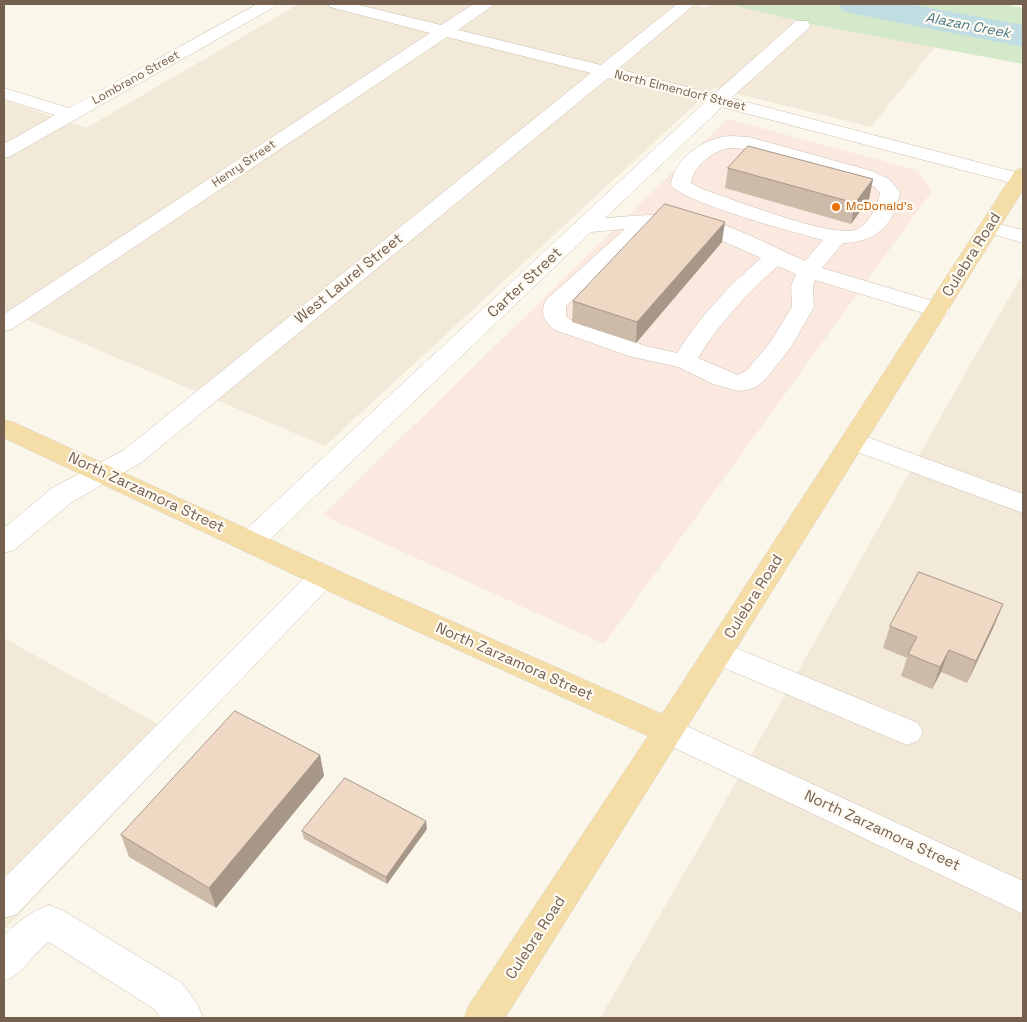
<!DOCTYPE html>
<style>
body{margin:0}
#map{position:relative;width:1027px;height:1022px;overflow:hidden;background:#fbf6ea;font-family:"Space Grotesk",sans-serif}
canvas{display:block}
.frame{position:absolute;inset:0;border:5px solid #755f4f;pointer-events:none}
</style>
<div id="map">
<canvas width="1027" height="1022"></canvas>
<div class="frame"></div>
</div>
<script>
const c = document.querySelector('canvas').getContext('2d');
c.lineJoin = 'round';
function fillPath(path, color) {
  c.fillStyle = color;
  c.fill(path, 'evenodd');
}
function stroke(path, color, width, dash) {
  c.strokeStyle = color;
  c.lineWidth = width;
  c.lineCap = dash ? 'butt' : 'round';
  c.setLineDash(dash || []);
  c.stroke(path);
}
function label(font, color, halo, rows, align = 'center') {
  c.font = font + ' "Space Grotesk",sans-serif';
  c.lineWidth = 4.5;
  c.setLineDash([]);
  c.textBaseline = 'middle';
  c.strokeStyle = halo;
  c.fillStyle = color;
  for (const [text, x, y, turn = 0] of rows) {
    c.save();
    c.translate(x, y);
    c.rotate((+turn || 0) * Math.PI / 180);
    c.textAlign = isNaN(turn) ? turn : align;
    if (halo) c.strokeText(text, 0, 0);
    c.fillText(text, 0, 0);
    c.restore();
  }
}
fillPath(new Path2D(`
 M299,4H689L706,8L711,4H727L815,25L935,47L871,127L713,88L325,446L4,310V100L86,128Z
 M1023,274V1018H600L704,839L967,370Z
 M4,638L185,739L4,930Z`), '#f3e9d9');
fillPath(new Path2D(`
 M727,119L917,170L932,191L604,644L322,515Z`), '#fbe9df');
fillPath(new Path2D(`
 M727,4H1003L1023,8V64L815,25Z`), '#d4e9c9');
fillPath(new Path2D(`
 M838,4H909L1023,25V47L855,14L843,11Z`), '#c0dde4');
const minor = new Path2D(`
 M257,4H276L274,7L11,156L4,158V144L55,115L4,99V88L69,108Z
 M328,4H355L441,25L474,4H493L491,7L458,30L601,65L677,4H695L618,69L714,94L796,21H808L810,25L808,29L731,98L1023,174V186L722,107L605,218C634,216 661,213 690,216C726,221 771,246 805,261L823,240C797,233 684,203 671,185C674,158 704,138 730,136C736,136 743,137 749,137L872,171L889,179L900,192C894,225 877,242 843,243L822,268L946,305L950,310L946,315L938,317L930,315L815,280L813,286L814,307L791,347L765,380L756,387L747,390L738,391L713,384L678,367L629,356L555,330C544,321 539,311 547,299L625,229L591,232L260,549L250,552L240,549L236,542L240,535L705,102L608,78L142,462L72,502L14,550L4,553V528L52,488L124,450L591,73L447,37L12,329L4,331V314L430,33L330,7ZM729,148L748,149L858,179L875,187L880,193C877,206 869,226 855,230C827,237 733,199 702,189L691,183C694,165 713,151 729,148ZM661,226L689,229L720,240L761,258C729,286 699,317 677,353L646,346L571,320L566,316V306L638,242L647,227ZM778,266L796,274L791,286L792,307L769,344L747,370L738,375L698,358C719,323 748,293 778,266Z
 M989,221L1023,230V243L982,231L978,227L982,223Z
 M853,432L1023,494V513L844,447L840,441L844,435Z
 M323,565L333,569L337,576L333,583L17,914L4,918V878L313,569Z
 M719,641L918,723L923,732L918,741L907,745L708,661L704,653L708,645Z
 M669,718L1023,881V914L658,740L653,731L658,722Z
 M49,905L62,910L182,983L198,1005L203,1018H161L154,1009L49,942C31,954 26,973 4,981V936C17,922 30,912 49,905Z`);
const major = new Path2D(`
 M1023,168V190L505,1018H464L469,1005L648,736L350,601L4,438V420L13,422L370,585L662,714L1013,174L1016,170Z`);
stroke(minor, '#cdbfb1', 1);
stroke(major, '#dbd5d1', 1);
fillPath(minor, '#fff');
fillPath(major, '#f5dda8');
fillPath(new Path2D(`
 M728,168L873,179L869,199L851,224L725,188Z
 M722,242L636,343L572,322L573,301Z
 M1003,604L994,626L967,683L941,672L932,689L901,676L907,658L883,648L890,626Z
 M320,755L324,776L216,908L129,857L121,835Z
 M427,829L387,884L304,839L302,831Z`), '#cebaa9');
fillPath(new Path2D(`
 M873,179L869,199L851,224L855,203Z
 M725,222L722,242L636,343L637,322Z
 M1003,604L994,626L967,683L976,661Z
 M949,650L941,672L932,689L940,667Z
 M320,755L324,776L216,908L209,888Z
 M426,821L427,829L387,884L386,877Z`), '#a79789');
const building = new Path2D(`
 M748,146L873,179L855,203L728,168Z
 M665,204L725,222L637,322L573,301Z
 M919,572L1003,604L976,661L949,650L940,667L908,654L917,637L890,626Z
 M235,711L320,755L209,888L121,835Z
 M345,778L426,821L386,877L302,831Z`);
fillPath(building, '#efd8c4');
stroke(building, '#a79789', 1);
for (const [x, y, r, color] of [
 [836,207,5,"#e8710a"]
]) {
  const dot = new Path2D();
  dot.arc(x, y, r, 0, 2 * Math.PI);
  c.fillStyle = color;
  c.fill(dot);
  stroke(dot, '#fefaf1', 2);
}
label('12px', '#755f4f', '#fefaf1', [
 ["Lombrano Street",136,78,-29],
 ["North Elmendorf Street",680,91,14],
 ["Henry Street",244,164,-34]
]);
label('12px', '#c56008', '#fefaf1', [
 ["McDonald's",846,207]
], 'left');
label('italic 14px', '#4a7986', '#fefaf1', [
 ["Alazan Creek",968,26,11]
]);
label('15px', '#755f4f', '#fefaf1', [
 ["Culebra Road",972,255,-58],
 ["West Laurel Street",349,279,-39],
 ["Carter Street",525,283,-43],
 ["North Zarzamora Street",146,493,25],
 ["Culebra Road",754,597,-58],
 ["North Zarzamora Street",514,662,24],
 ["North Zarzamora Street",882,831,25],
 ["Culebra Road",536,938,-57]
]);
</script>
